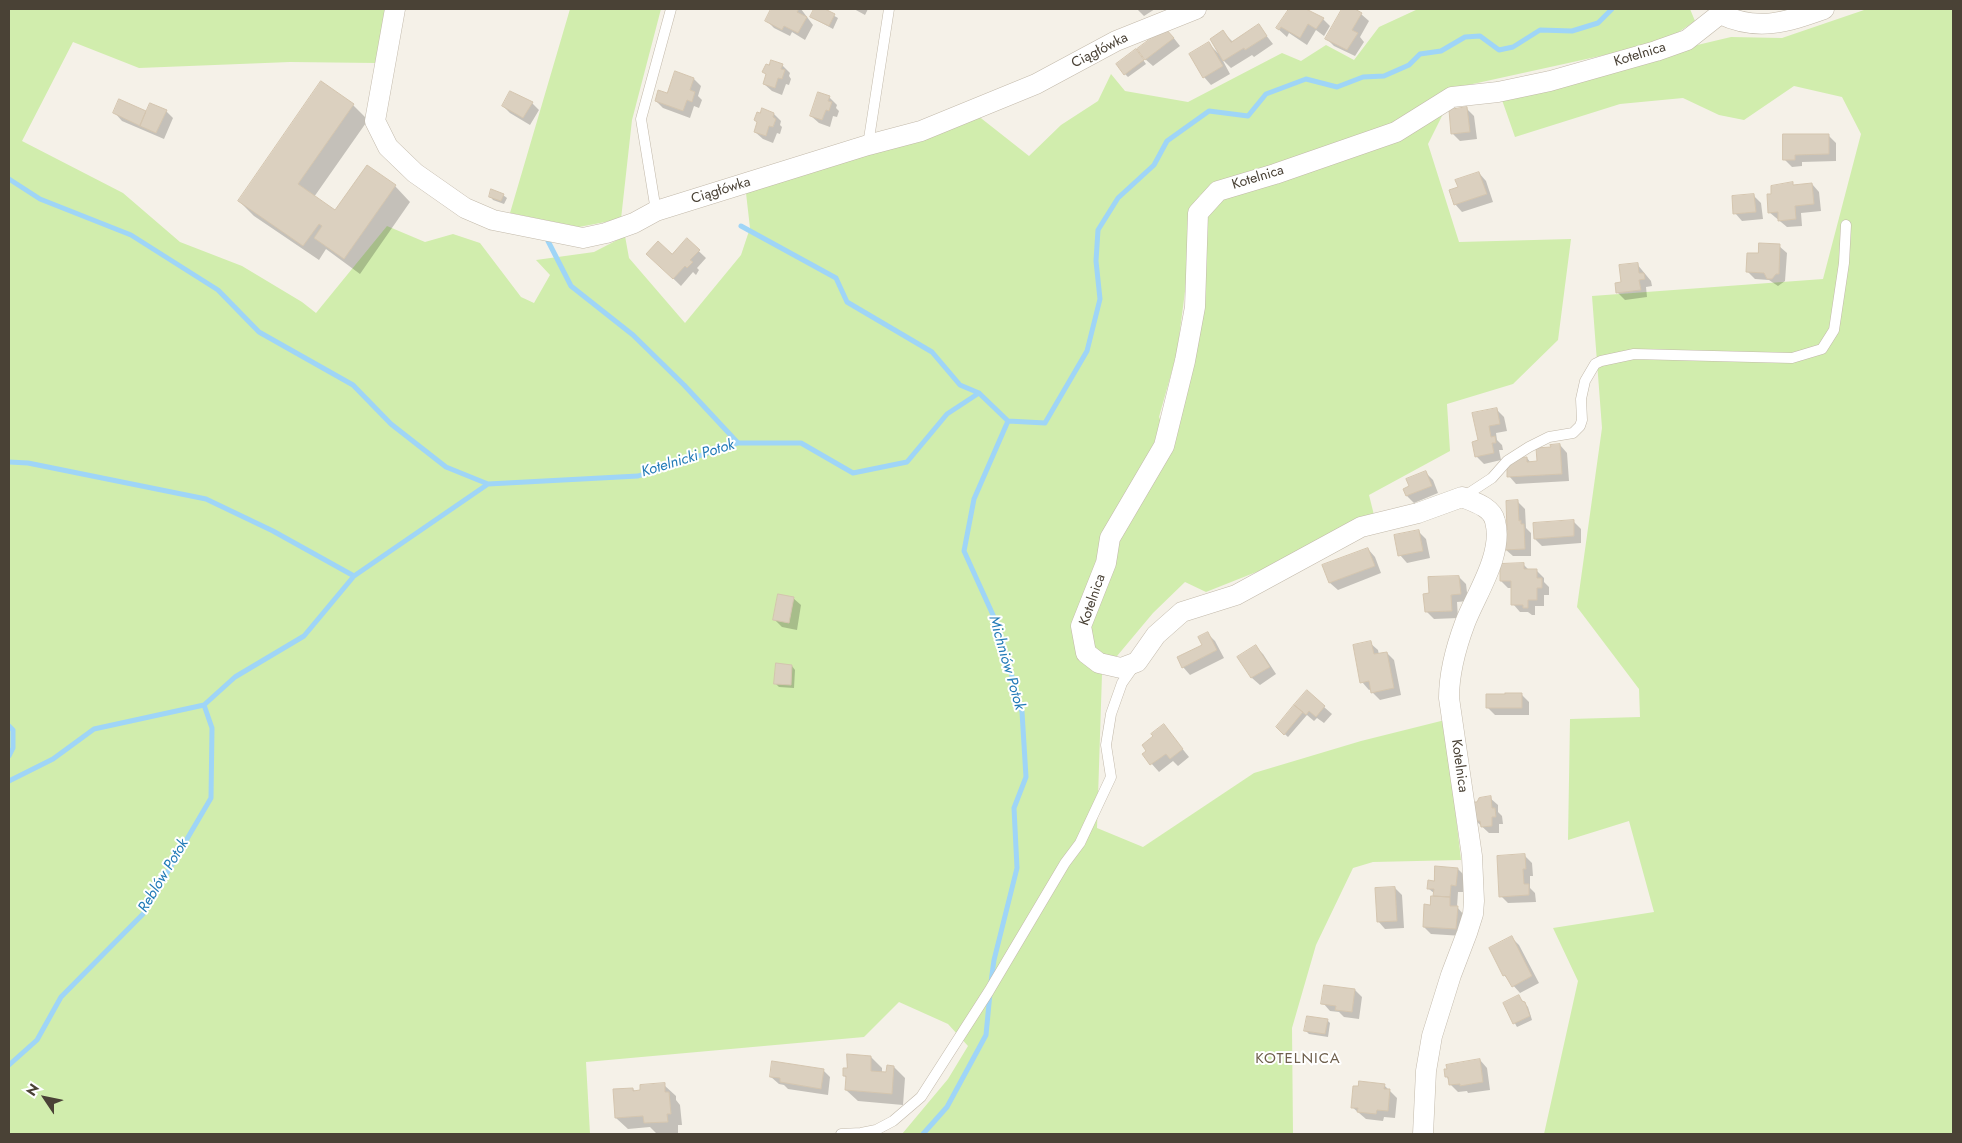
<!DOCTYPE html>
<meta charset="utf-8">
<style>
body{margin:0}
#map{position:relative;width:1962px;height:1143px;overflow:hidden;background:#f5f1e8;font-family:Jost,sans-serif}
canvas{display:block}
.frame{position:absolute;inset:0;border:10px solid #4a4236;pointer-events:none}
.north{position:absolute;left:20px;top:1073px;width:50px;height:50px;-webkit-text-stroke:4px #fff;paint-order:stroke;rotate:304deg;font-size:14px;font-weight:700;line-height:20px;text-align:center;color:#4a4236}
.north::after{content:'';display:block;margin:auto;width:18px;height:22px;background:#4a4236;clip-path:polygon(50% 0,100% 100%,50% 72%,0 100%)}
</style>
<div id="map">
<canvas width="1962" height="1143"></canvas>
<div class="frame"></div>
<div class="north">N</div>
</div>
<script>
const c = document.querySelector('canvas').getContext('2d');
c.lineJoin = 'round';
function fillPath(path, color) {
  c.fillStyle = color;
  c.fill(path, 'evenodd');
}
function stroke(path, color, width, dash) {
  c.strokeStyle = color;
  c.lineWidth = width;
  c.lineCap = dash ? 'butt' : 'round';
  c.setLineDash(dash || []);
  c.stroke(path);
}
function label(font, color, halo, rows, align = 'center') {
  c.font = font + ' Jost,sans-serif';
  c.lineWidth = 4;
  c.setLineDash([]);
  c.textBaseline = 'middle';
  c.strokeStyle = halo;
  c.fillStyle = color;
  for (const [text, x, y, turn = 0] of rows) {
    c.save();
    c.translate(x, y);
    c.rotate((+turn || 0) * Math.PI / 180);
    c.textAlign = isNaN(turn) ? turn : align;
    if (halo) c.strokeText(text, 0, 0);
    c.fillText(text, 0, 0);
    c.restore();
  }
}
fillPath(new Path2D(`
 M9,9H386L376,63L290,62L139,68L73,42L22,141L123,193L180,242L242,266L302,302L316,313L387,226L425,242L453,234L480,243L521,297L534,303L550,275L536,260L594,252L625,236L629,258L685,323L741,255L750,228L746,193L977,115L1029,156L1061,125L1098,101L1111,74L1125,91L1188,102L1282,53L1301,61L1326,45L1354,60L1379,27L1418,9H1690L1695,21L1664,42L1450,89L1396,124L1200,195L1190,214L1187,276L1177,353L1159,417L1167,433L1204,221L1227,194L1447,106L1428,144L1459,242L1571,239L1558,340L1513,384L1447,404L1450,451L1369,495L1375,519L1284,561L1206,592L1185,582L1153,613L1102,674L1097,828L1143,847L1254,773L1361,741L1445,720L1461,860L1373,862L1353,868L1316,945L1292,1028L1293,1134H902L948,1079L968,1046L948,1024L899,1002L864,1037L586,1062L590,1134H9Z
 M570,9H661L632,120L621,219L579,227L510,213Z
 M1867,9H1953V1134H1544L1578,981L1553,928L1654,912L1629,821L1568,840L1570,719L1640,717L1639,689L1577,607L1602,428L1592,296L1823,279L1861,134L1842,97L1794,86L1744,120L1719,115L1683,98L1620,104L1515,137L1502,100L1630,61L1731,37L1782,38Z`), '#d1edad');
fillPath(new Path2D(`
 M773,9H801L813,25L805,40L792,32L790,36L774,28L766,20Z
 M816,9H822L838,18L833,29L811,17Z
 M854,9H868L865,15Z
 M1137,9H1155L1144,16Z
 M1291,9H1305L1323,19L1330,26L1324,36L1316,30L1307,45L1289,33L1287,37L1277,28Z
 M1343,9H1352L1361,14L1369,21L1360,37L1364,42L1355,56L1334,46L1327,39Z
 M1258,25L1273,44L1254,57L1252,55L1231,68L1222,59L1230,74L1211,85L1204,77L1209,44L1219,54L1223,32L1233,42Z
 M1173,37L1180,46L1153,66L1145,59Z
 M1139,54L1146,64L1128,77L1125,74Z
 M782,65L790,73L789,76L791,79L789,85L786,84L782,95L772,91L764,84L767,75L764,72Z
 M694,79L701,86L698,96L702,100L699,108L694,106L690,118L663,108L656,101Z
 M829,97L837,105L836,108L839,111L837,117L833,116L830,127L819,123L811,116Z
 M120,101L147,112L166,111L173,118L164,139L122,121L115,113Z
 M532,103L539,110L530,125L510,113L503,106Z
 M353,105L368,120L314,197L336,211L367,167L395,186L410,202L360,274L326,249L319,260L254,216L239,201Z
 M1467,109L1474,116L1477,139L1460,141L1453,134Z
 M774,114L781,121L780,125L782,127L780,134L777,133L773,143L763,139L755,132L758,123L755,120Z
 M1829,136L1836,143V161L1802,162V166L1792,167L1784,159Z
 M1479,173L1486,181L1493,202L1462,212L1455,204Z
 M1792,184L1794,186L1812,184L1819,192L1821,211L1801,213L1802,226L1787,227L1769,212L1773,195Z
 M503,195L507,198L504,204L493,200L490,196Z
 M1754,196L1761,203L1763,219L1742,221L1735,213Z
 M687,240L706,258L697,268L699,270L696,275L693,272L681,286L655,261L672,256Z
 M1779,246L1787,253L1785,281L1778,286L1769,280L1755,279L1748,272L1760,255Z
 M1637,264L1651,281L1652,286L1646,287L1647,297L1625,300L1617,292Z
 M1496,409L1504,417L1507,431L1496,433L1497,440L1502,445L1503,450H1499L1501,460L1484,464L1476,456L1479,441Z
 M1560,445L1567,453L1569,481L1516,484L1509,476L1527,458L1531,463H1538L1552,449Z
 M1425,472L1433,480L1438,493L1414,503L1407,496L1405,490L1411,487Z
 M1518,502L1525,509L1526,528L1531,533V556H1513L1505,549L1508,531Z
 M1573,521L1581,529V543L1542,546L1535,539Z
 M1419,532L1426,539L1430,558L1407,563L1400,555Z
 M1368,549L1375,557L1381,573L1338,590L1330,583L1324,566Z
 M1524,565L1529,570H1536L1544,578V582L1549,587V595H1544V606H1535V615H1532L1528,612H1520L1513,604V588H1508L1501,581Z
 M1459,577L1466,584L1468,601L1457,602L1458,618L1434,619L1426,611L1431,594Z
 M793,598L801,605L797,630L782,627L775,620Z
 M1208,634L1215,641L1224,658L1190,675L1183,667L1204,645Z
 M1370,643L1378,650L1379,655L1387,653L1394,660L1401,695L1380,700L1372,692V689L1369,690L1362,682Z
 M1256,647L1263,654L1276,674L1260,685L1252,678L1239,657Z
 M792,666L795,670L794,688L779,687L776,684Z
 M1307,692L1332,714L1324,723L1317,718L1314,721L1307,715L1288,737L1277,727Z
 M1522,695L1529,702V715H1495L1487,707Z
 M1164,726L1189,757L1178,766L1173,761L1159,772L1143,754L1148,751Z
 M1490,798L1498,805V812L1502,816L1503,824H1499V833H1489L1476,821Z
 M1525,856L1532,863L1533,876H1530V888L1535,893L1536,902L1508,903L1501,896Z
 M1436,867L1458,869L1465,876L1463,892H1458L1457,907L1464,915L1463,936L1431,934L1424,927L1435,894L1429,889L1435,882Z
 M1395,888L1402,895L1404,928L1385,929L1378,921Z
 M1512,938L1519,945L1539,983L1520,993L1504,975Z
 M1355,990L1362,997L1359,1019L1344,1017L1339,1012L1330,1011L1323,1003Z
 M1519,997L1528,1007L1532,1020L1517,1027L1504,1004Z
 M1327,1020L1330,1023L1328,1037L1309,1034L1306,1031Z
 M871,1057L882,1068V1073L888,1074L894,1067L905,1078L903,1105L858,1101L846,1090L847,1078L844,1076Z
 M1480,1060L1487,1068L1490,1090L1468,1093L1467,1091L1458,1092L1450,1084L1447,1077Z
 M823,1070L830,1077L828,1095L788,1089L784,1085L779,1084L771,1077Z
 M664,1085L676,1096V1100L680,1105L682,1125H678V1133L657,1134L650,1127L628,1129L616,1118L633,1089L636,1092H642Z
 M1384,1085L1397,1098L1395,1118L1384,1117L1383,1121L1366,1119L1352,1107Z`), '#0003');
stroke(new Path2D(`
 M9,179L40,199L131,235L218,290L259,332L353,385L391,424L446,467L488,484
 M741,226L836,278L847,302L932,352L960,385L979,393
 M548,241L571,286L633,335L684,385L738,443
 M9,462L28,463L206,499L273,531L354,576
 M9,726L13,730V748L9,756
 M9,781L53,759L94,729L204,705L235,677L304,636L354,576L488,484L638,476L738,443H801L853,473L907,462L947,414L979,393L1008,421L1045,423L1087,351L1100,299L1096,261L1098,230L1118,198L1154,165L1167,141L1209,111L1248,116L1266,94L1306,79L1337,87L1363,77L1384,76L1409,65L1420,54L1441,51L1465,37L1480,36L1499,50L1513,47L1540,30L1572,31L1598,23L1612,9
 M991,982L994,960L1017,868L1014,808L1026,777L1022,712L998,626L964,551L974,499L1008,421
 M9,1065L37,1040L61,997L143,914L211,798L212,728L204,705
 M923,1134L947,1107L986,1035L990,993`), '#9fd5f7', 5);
const building = new Path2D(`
 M771,9H799L797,12L807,17L798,33L784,26L782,30L765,21Z
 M814,9H825L835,14L829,26L810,17Z
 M1289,9H1306L1324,18L1316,29L1308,24L1300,38L1281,27L1279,30L1276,28Z
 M1342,9H1355L1362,13L1352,30L1358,33L1347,50L1325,39Z
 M1259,24L1267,36L1245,50L1244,48L1223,61L1210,39L1223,30L1231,42Z
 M1165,28L1174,38L1145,60L1137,49Z
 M1209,42L1223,66L1203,78L1189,54Z
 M1136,49L1144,60L1124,75L1116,64Z
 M771,60L783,64L781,69L785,70L782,79L778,78L775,88L763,84L766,74L762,72L766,64L769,65Z
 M675,71L694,78L690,90L695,92L692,102L687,100L683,111L655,101L658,90L667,93Z
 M321,81L354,104L298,184L335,210L367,165L396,185L344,259L314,238L322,226L319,224L303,246L238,201Z
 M510,91L533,102L523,118L502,106Z
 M818,92L830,96L828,101L832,102L829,111L826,110L822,120L810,116Z
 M119,99L146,111L140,126L113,113Z
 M150,103L167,110L156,133L140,126Z
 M1467,107L1470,132L1451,134L1449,110Z
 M762,108L774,113L773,117L776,119L773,127L769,126L766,136L754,132L757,122L754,120L757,112L760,113Z
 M1783,134H1829V154L1795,155V160H1783Z
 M1479,172L1487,194L1454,205L1449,190L1458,187L1455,180Z
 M1793,182V185L1812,183L1814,204L1795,206L1796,219L1778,221V212L1768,213L1767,194H1771V186Z
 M491,189L504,194L501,201L489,197Z
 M1754,194L1756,212L1733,214L1732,196Z
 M687,238L700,250L690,260L693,262L687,268L685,266L673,279L646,254L658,241L672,254Z
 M1759,243L1780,244L1779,274H1776L1772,279H1767L1764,273L1746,272L1747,253H1758Z
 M1638,263L1639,273H1644L1645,279L1639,280L1641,290L1616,293L1615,283L1621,282L1619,265Z
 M1497,408L1500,424L1489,426L1491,437L1495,436L1496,443H1492L1494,453L1475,457L1472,442L1478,440L1472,413Z
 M1560,444L1562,474L1507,477V466L1515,458L1527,457V462L1537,461L1536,448L1551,447L1550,445Z
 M1426,471L1432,486L1406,496L1403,489L1409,486L1406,479Z
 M1518,500L1519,521L1521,520V524H1524L1525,549L1504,550L1503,530H1507L1506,501Z
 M1574,520V536L1534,539L1533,523Z
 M1419,530L1423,551L1398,556L1394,535Z
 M1368,548L1375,566L1329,583L1322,565Z
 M1524,563V569H1537V578H1542V588H1537V600H1528V608H1523V605H1511V581H1500V564Z
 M1459,576L1461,594L1451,595L1452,611L1425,612L1423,594L1429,593L1428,577Z
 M778,594L794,597L789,623L773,620Z
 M1208,632L1217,650L1182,668L1177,657L1202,645L1198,637Z
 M1371,641L1374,654L1387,652L1394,688L1371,693L1369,681L1360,683L1353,645Z
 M1256,645L1270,667L1251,678L1237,657Z
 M776,663L792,665L791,685L774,684Z
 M1307,690L1325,706L1316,717L1309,711L1306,715L1294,705Z
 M1505,693H1522V708H1486V694H1505Z
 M1294,705L1303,712L1284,735L1276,727Z
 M1164,724L1183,749L1170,759L1166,754L1150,765L1142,754L1146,751L1142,745L1153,736L1151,734Z
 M1491,796L1492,808H1495L1496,817H1492V826L1481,827L1480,821H1475L1474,802H1477L1479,798Z
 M1525,854L1526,869H1523L1524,884H1529V895L1499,897L1497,856Z
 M1435,866L1458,868L1456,886L1451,885L1450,897L1433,896L1434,889H1427L1428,880L1434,881Z
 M1395,887L1397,921L1377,922L1375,888Z
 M1431,896L1450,897V906H1458L1456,929L1423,927L1424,904L1430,905Z
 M1512,936L1532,976L1512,987L1505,975L1503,976L1489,948Z
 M1324,985L1355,989L1352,1012L1335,1010L1336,1006L1321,1004Z
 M1519,995L1522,1001L1525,1002L1530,1016L1513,1024L1503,1003Z
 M1307,1016L1328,1019L1325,1034L1304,1031Z
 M847,1054L871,1056V1071L886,1072L887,1065L894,1066L892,1094L845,1090L846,1076H843V1068H847Z
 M1480,1059L1483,1082L1460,1086V1084L1449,1085L1448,1077H1445L1444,1069H1447L1446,1065Z
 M772,1061L824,1069L821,1089L780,1082V1078L770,1077Z
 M1359,1081L1385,1084L1384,1089H1390L1388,1111L1377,1110L1376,1114L1357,1112L1358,1108H1351L1353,1086H1358Z
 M665,1083V1092H669L671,1114H667L668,1122L644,1123L643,1116L615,1118L613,1089L633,1088V1091L640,1090V1085Z`);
fillPath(building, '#dbd0bf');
stroke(building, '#d4c5af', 1);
const service = new Path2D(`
 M868,145L889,9
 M656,211L641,119L671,9
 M1463,497L1492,478L1507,461L1529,447L1549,437L1573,433L1580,426L1582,420L1581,399L1585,381L1595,364L1601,361L1634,354L1792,358L1822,349L1834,330L1844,263L1846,225
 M841,1134L861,1133L876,1130L893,1121L921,1097L989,991L1065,863L1080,843L1111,777L1106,745L1111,714L1122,683L1134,666`);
const minor = new Path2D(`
 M395,9L375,121L388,147L415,173L465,208L493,220L583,238L606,233L634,223L656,211L868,145L921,131L1036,84L1116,41L1196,9
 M1423,1134L1426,1071L1432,1036L1451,975L1467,933L1473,914L1474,901L1472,856L1449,698C1449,672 1456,647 1465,623C1476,594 1504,554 1495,521C1492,507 1474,502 1462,497L1418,513L1361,527L1236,595L1182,612L1156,635L1137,662L1121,668L1099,663L1086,653L1081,626L1106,563L1110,538L1164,446L1167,434L1185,361L1195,307L1198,213L1218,191L1275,174L1396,132L1452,97L1498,92L1550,81L1656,51L1687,40L1720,14C1758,32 1787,22 1824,9`);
stroke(service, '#c2b9aa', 11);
stroke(minor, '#c2b9aa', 21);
stroke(service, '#fff', 10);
stroke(minor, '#fff', 20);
label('14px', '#4a4236', '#fff', [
 ["Ciągłówka",1100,51,-27],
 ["Kotelnica",1640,55,-17],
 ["Kotelnica",1258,178,-17],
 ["Ciągłówka",721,191,-17],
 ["Kotelnica",1093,600,-71],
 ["Kotelnica",1459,766,82]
]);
label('italic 15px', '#237bb7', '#fff', [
 ["Kotelnicki Potok",688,459,-17],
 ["Michniów Potok",1006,663,74],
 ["Reblów Potok",164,876,-59]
]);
c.letterSpacing = '1px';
label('15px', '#6e5f4c', '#fff', [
 ["KOTELNICA",1298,1059]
]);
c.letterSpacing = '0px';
</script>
